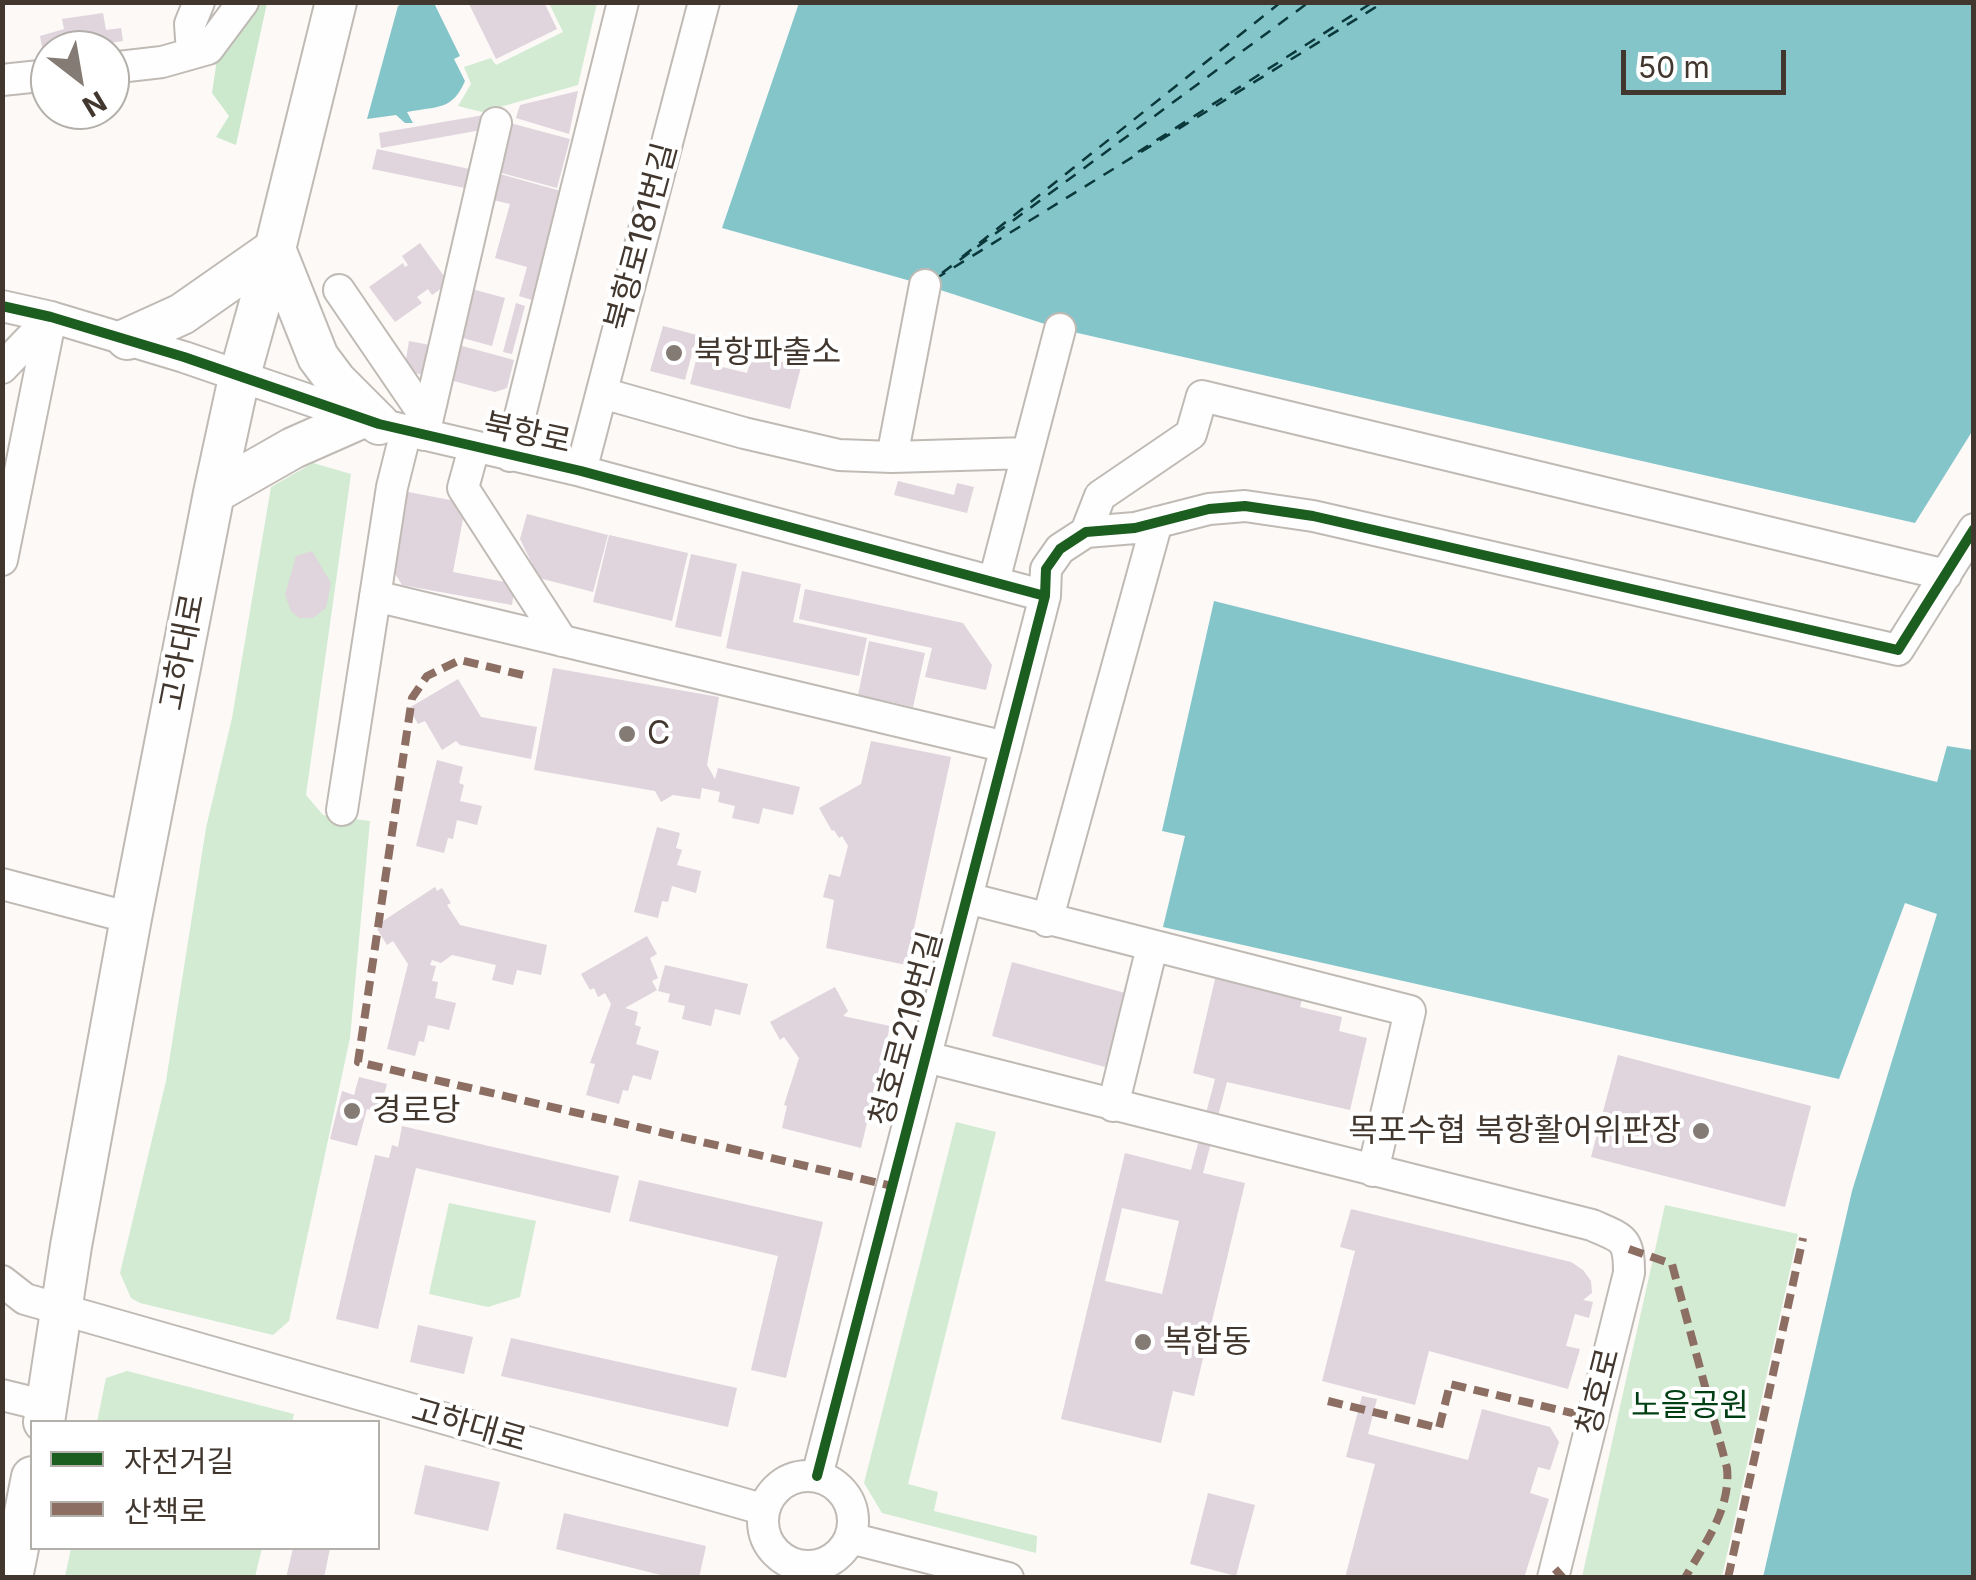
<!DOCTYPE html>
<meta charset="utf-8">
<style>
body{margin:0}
#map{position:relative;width:1976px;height:1580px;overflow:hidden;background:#fcf9f7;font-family:Inter,"Noto Sans KR",sans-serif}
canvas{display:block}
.frame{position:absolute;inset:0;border:5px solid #42372e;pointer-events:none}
.legend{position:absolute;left:30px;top:1420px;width:350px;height:130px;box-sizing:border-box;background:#fff;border:2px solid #b3afab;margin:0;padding:12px 18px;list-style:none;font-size:30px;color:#42372e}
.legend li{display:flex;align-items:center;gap:20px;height:50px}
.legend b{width:50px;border:2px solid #b3afab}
.north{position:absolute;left:30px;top:30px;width:100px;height:100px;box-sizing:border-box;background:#fff;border:2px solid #b3afab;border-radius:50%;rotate:149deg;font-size:28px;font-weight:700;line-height:40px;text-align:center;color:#42372e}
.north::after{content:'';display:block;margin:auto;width:35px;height:45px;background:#837b74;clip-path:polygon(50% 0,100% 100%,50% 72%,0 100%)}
.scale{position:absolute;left:1621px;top:50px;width:165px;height:45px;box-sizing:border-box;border:5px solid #42372e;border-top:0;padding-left:12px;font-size:30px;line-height:35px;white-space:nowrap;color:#42372e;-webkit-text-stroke:8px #fff;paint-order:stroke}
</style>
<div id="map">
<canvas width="1976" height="1580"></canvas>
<div class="frame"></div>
<ul class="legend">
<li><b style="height:12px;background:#1b5e20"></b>자전거길</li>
<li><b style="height:12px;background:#8d6e63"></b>산책로</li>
</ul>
<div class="north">N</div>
<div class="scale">50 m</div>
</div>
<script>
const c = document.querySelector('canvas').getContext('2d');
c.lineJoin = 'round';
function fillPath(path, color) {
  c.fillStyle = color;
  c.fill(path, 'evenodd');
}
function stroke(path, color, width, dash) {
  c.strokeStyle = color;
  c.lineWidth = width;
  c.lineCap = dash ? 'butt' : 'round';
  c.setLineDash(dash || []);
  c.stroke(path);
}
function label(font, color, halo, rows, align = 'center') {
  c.font = font + ' Inter,"Noto Sans KR",sans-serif';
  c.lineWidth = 8;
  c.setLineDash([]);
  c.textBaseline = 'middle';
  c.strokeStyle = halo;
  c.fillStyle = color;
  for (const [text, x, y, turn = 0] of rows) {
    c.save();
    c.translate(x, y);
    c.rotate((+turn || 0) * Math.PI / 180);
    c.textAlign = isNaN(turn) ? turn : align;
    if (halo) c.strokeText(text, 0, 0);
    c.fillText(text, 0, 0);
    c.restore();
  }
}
fillPath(new Path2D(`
 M549,3H597L578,85L482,112L458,106L471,84L464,67L491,58L496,65L563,32Z
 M313,463L351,474L306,795L323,815L370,821L350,1038L289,1321L273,1335L140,1303L131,1298L120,1273L166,1081L206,828L232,718L271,487Z
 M956,1122L996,1132L908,1484L938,1492L934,1511L1037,1536L1036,1553L882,1513L864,1483Z
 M449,1203L536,1221L520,1297L488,1307L429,1294Z
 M1665,1205L1798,1234L1722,1577H1582Z
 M127,1371L294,1414L292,1422H97L106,1378Z
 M71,1548H262L255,1577H65Z`), '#d2ebd2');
fillPath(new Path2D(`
 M250,3H267L236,145L216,137L229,116L212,93L219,46Z`), '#cce9cd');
fillPath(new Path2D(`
 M407,2L434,3L460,56L454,59L465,81C452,111 437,106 407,112L413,123H405L396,115L367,119L398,6Z
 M799,3H1973V430L1915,523L1060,329L925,285L722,228Z
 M1214,601L1937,782L1947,746L1973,750V1577H1763L1852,1191L1937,914L1905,903L1839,1079L1163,927L1185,836L1162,831Z`), '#84c5ca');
stroke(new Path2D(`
 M1138,152L1373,2
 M962,257L1281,2
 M942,273L1309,2
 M935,279L1384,2`), '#0a383b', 2.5, [12, 10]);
fillPath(new Path2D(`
 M468,2H544L557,29L496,59Z
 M103,13L106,30L121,28L123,41L43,53L40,36L64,29L62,19Z
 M578,91L569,134L516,118L520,105Z
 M484,115L487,129L381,148L379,133Z
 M510,123L570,139L557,188L498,172Z
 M377,149L474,170L470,189L372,169Z
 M500,174L568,193L538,302L519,296L527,267L495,258L510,204L493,200Z
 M420,243L449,283L432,295L428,289L417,297L422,303L395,322L369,287L403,263L405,267L408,265L402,256Z
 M472,289L505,298L492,346L459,337Z
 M516,303L525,306L512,354L503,352Z
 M663,326L697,335L685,380L650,371Z
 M706,336L720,339L714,365L747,373L752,354L801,367L790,409L690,384L700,344L704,345Z
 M409,341L435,346L429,376L404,371Z
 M455,344L514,360L507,388L495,392L446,379Z
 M898,481L954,495L957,483L974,487L967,513L894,495Z
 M403,491L466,503L453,572L515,584L512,605L402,585L389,564Z
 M527,514L608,535L593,592L539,578L520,539Z
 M609,535L688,553L672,621L593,602Z
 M312,551L331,583L326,608L313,618H299L291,611L285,595L296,556Z
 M691,554L737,564L721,637L675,627Z
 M742,571L801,584L793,622L867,638L859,676L726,648Z
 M805,589L963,623L992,665L986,690L925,677L932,648L799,619Z
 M869,641L925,653L913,707L858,695Z
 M553,668L719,697L707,765L715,779L718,768L800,787L793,815L763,808L759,824L732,818L735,806L718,802L720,792L702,788L700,799L673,795L661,802L655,791L534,770Z
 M458,679L481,717L537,727L531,759L460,745L456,741L442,750L425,721L418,724L409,708Z
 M871,741L951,757L906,965L826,948L834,900L823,897L829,874L840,877L848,846L842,836L839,838L834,830L832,831L819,808L861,784Z
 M437,760L463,767L459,783L464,785L460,801L482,806L477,825L457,820L453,839L448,838L444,853L416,846Z
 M657,827L680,833L676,848L682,850L677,865L701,871L696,893L672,886L668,902L662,901L658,918L634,912Z
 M435,887L437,891L442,888L451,903L447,905L460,925L547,945L541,975L517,970L513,985L492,980L496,965L452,955L441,963L432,960L430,965L436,966L432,981L438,982L435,998L456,1003L449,1030L428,1025L424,1042L419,1041L415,1056L387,1049L408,964L393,941L387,945L377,929L382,926L380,923Z
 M647,936L657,954L650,958L658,978L652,981L657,990L625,1008L638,1012L635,1025L641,1027L636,1044L659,1051L651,1080L633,1075L628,1091L623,1090L619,1104L586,1095L595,1064L590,1063L611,1004L605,993L598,997L594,988L590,990L581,974Z
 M1012,962L1125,993L1105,1067L992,1036Z
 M665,965L748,984L740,1015L715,1009L711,1026L682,1019L685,1006L668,1002L670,994L658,991Z
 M1216,975L1303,996L1300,1007L1342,1017L1339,1031L1367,1038L1350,1110L1227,1082L1203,1173L1245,1183L1194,1396L1173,1391L1161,1443L1061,1419L1125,1153L1191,1170L1215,1079L1193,1073ZM1122,1208L1179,1221L1162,1294L1105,1281Z
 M835,987L848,1011L843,1016L890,1026L861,1148L782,1128L787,1106L784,1105L799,1058L784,1037L780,1040L770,1022Z
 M1618,1055L1811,1106L1785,1207L1591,1157Z
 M359,1077L387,1084L379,1112L367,1109L357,1146L330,1139L342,1091L354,1095Z
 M402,1126L619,1176L610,1213L416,1168L378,1329L336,1319L375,1155L389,1158L392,1145L398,1147Z
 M639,1180L823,1222L786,1378L751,1370L778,1256L629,1221Z
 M1351,1209L1571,1262L1583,1270L1591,1281L1592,1293L1583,1300L1593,1302L1589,1318L1575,1314L1566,1346L1580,1349L1568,1389L1429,1351L1415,1405L1322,1381L1355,1251L1340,1247Z
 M418,1325L473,1337L464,1374L410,1362Z
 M511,1338L737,1388L728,1427L501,1376Z
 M1362,1396L1377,1399L1368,1434L1468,1460L1482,1409L1550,1427L1559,1442L1550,1470L1538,1467L1530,1493L1549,1499L1524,1578H1345L1375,1464L1346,1457Z
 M425,1465L500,1482L488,1531L414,1514Z
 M1208,1493L1255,1505L1236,1576L1190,1564Z
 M564,1513L706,1546L699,1578H673L556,1549Z
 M293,1548H330L324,1578H286Z`), '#e0d4dd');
const minor = new Path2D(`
 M192,53L190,24L199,2
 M110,68L162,62L208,49L243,2
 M2,80L50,75
 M339,290L427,419
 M2,306L51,317L184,357L379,424L581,471L1045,596
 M2,368L51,317
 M602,393L744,433L839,455L892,457L1027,453
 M424,435L496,123
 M474,448L463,488L562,641
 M510,456L623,2
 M892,457L925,285
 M581,471L704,2
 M1086,532L1100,496L1191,434L1202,396L1946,575
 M2,560L51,317
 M994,581L1060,329
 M375,596L1006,747
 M342,810L392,487L406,431
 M2,884L131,918
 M967,898L1410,1011L1373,1171
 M1047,921L1157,522
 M926,1057L1592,1225C1623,1239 1629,1237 1629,1273L1553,1578
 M1113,1106L1152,947
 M2,1281L25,1299L762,1509
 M2,1395L47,1406
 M763 1521a45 45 0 1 1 90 0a45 45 0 1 1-90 0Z
 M817,1476L1045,596L1046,569L1060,549L1086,532L1135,528L1209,509L1245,506L1313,516L1898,650L1974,529
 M850,1538L1008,1578`);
const major = new Path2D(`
 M127,339L182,314L275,249L318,357L336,381L379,424
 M214,493L293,448L361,418
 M44,1422L71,1246L131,918L214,493L239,378L275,249L336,2
 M12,1578L32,1477`);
stroke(minor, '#c0bab5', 34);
stroke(major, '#c0bab5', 44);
stroke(minor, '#fffefe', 30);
stroke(major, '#fffefe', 40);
stroke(new Path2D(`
 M523,675L460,660L427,676L412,698L358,1062L892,1186
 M1629,1249L1672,1264L1727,1468C1731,1509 1705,1543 1685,1578
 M1328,1401L1439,1428L1450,1384L1593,1418
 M1555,1569L1563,1578
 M1728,1578L1803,1238`), '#8d6e63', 8, [15, 8]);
stroke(new Path2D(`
 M2,306L51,317L184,357L379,424L581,471L1045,596
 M817,1476L1045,596L1046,569L1060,549L1086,532L1135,528L1209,509L1245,506L1313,516L1898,650L1974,529`), '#1b5e20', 10);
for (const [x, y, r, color] of [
 [674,353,10,"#837b74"],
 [627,734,10,"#837b74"],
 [352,1111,10,"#837b74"],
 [1701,1131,10,"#837b74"],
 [1143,1342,10,"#837b74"]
]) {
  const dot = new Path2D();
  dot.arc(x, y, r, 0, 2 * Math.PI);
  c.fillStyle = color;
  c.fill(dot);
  stroke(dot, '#fff', 4);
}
label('32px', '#42372e', '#fff', [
 ["북항로181번길",642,237,-75],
 ["북항로",527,434,12],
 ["고하대로",183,652,-79],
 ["청호로219번길",907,1029,-75],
 ["청호로",1599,1392,-76],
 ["고하대로",469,1426,16]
]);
label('32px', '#42372e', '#fff', [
 ["북항파출소",694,353],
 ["C",647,734],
 ["경로당",372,1111],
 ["목포수협 북항활어위판장",1681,1131,"right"],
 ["복합동",1163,1342]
], 'left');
label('32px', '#003f13', '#fff', [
 ["노을공원",1690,1406]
]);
</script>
